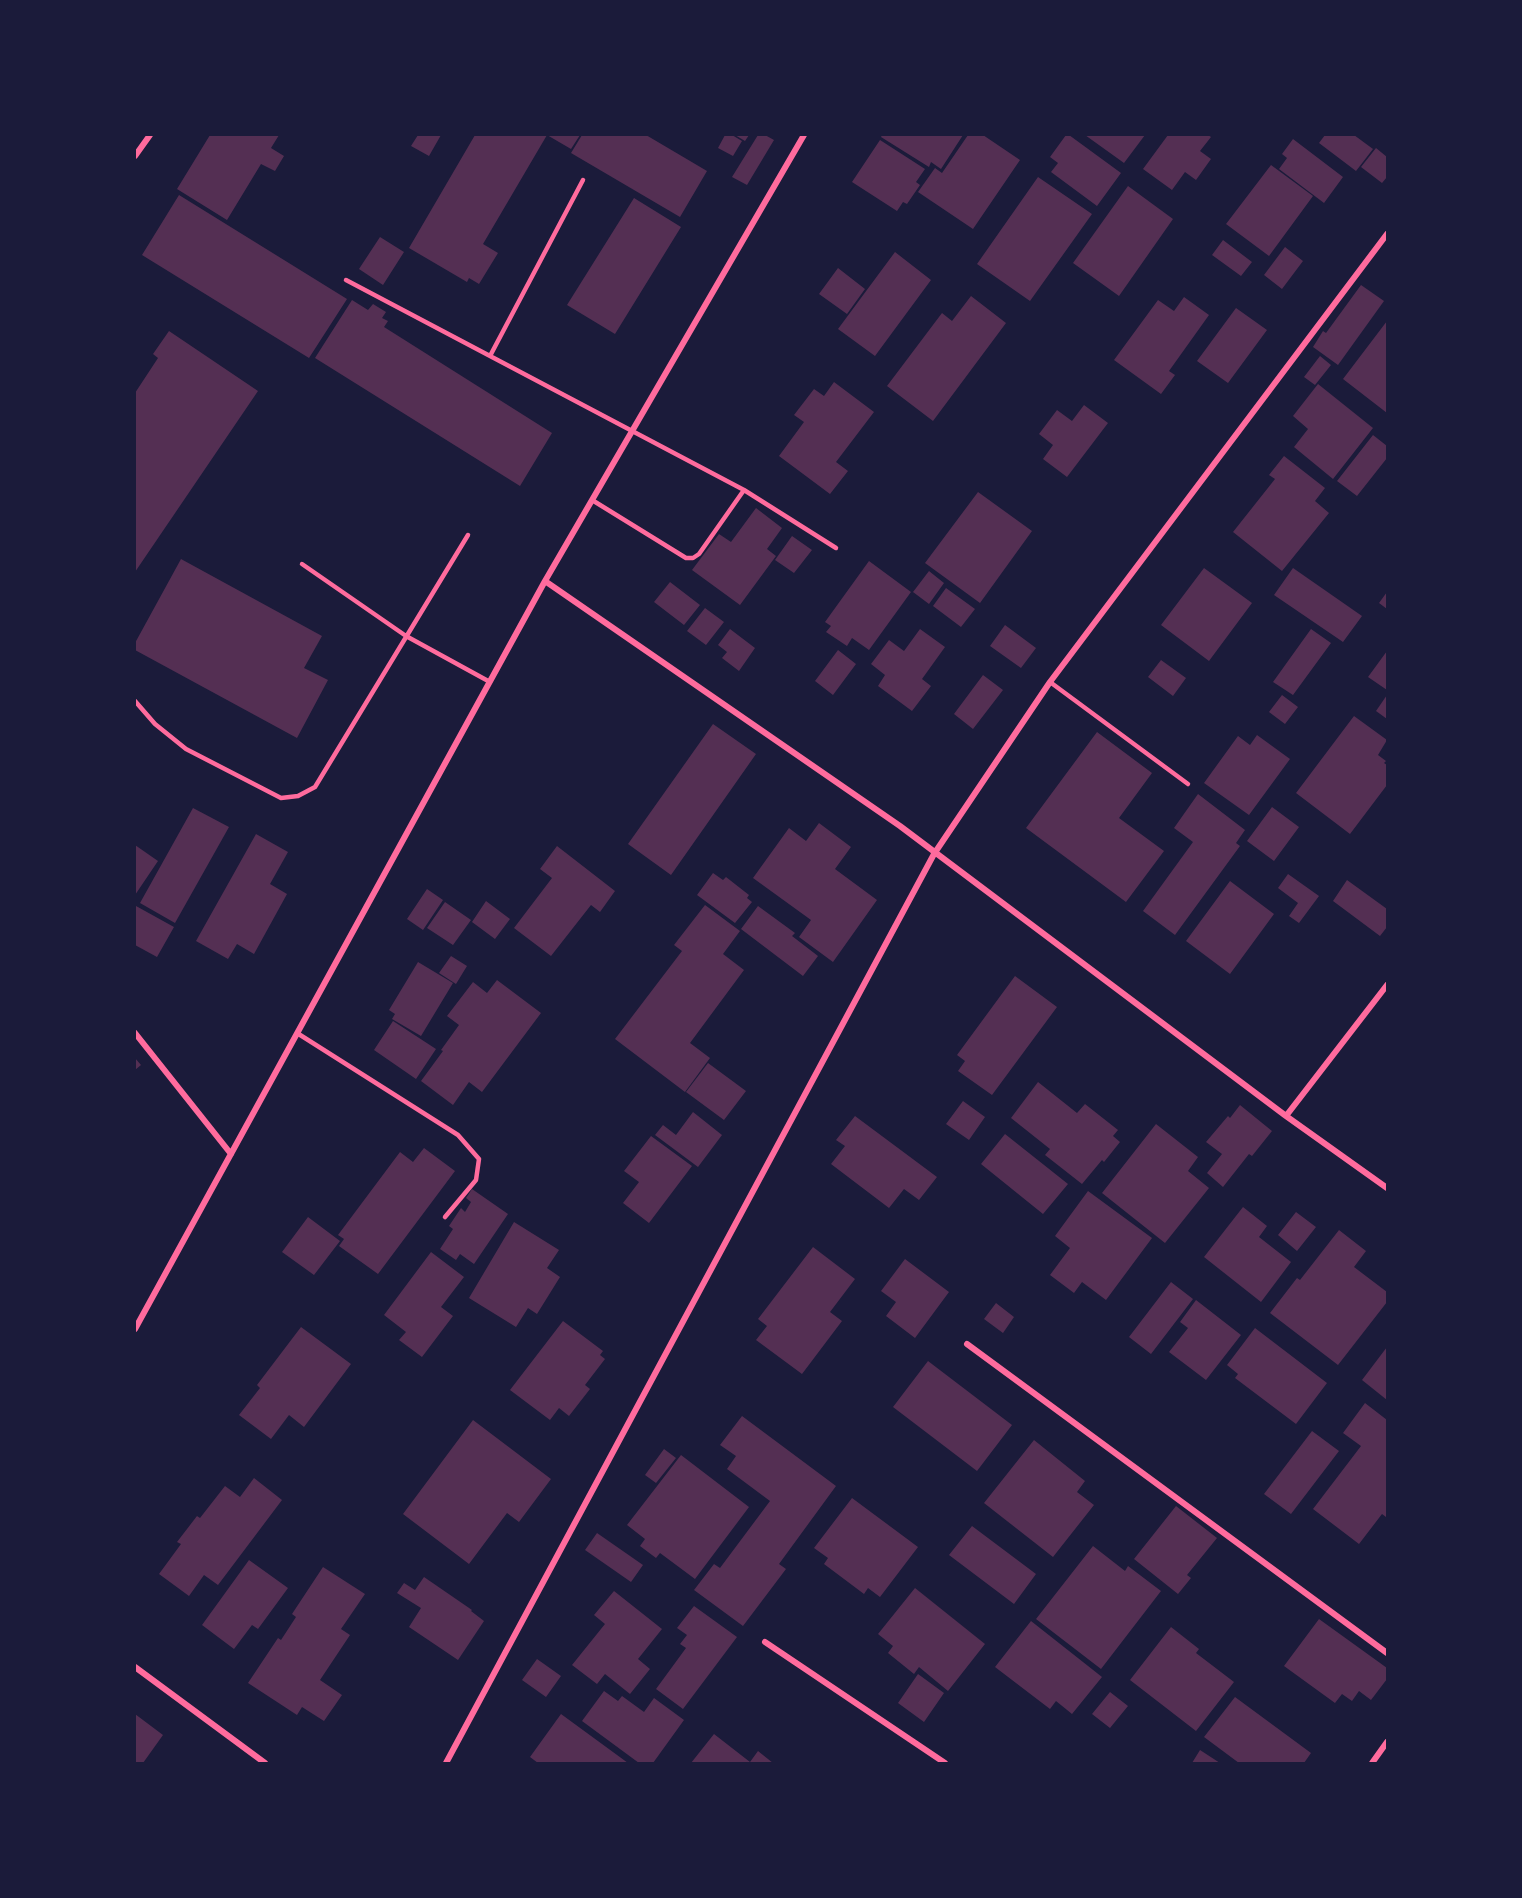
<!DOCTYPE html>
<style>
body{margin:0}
#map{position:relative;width:1522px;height:1898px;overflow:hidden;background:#1b1b3a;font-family:Manrope,sans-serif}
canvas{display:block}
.frame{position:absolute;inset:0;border:136px solid #1b1b3a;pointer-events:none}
</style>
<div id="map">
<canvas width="1522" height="1898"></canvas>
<div class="frame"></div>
</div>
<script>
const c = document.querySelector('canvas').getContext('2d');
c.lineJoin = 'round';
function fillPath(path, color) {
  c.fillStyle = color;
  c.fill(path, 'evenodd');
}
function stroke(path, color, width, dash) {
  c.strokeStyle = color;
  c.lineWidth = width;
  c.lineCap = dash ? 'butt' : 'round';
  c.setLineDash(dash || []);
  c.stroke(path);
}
fillPath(new Path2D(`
 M210,135H279L271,148L284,156L275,171L261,164L227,220L177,189Z
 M418,135H441L429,156L411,146Z
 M475,135H547L483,244L498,253L479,284L469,278L467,282L409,248Z
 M547,135H580L571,149Z
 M582,135H646L707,171L680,217L571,153Z
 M725,135H732L742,141L733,156L718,148Z
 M735,135H749L745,141Z
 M758,135H765L774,140L747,185L732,177Z
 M882,135H963L941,169L931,162L929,167L881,137Z
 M968,135H983L1020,160L973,229L918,192L935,168L942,173Z
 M1066,135H1069L1121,173L1097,206L1051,172L1058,163L1050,157Z
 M1085,135H1145L1124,163Z
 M1168,135H1208L1211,137L1200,151L1211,159L1196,180L1185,172L1172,190L1143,169Z
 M1325,135H1354L1373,149L1356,171L1319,143Z
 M1293,139L1343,177L1324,203L1279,169L1287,158L1282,154Z
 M880,140L925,169L916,182L920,185L907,204L903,202L897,211L852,182Z
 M1376,148L1387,157V177L1382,183L1361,167Z
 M1271,165L1313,196L1269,256L1226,224Z
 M1038,177L1092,214L1030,301L977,264Z
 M1128,186L1173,219L1119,296L1073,263Z
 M179,195L347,299L309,358L142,255Z
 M634,198L681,227L615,334L567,305Z
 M380,237L404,252L383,285L359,269Z
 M1223,240L1252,262L1241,276L1212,255Z
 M1285,247L1303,261L1282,289L1264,275Z
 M895,252L931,280L875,356L838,329Z
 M838,268L865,289L847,314L819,294Z
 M1361,285L1384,301L1338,365L1313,347L1323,331L1326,333Z
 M971,296L1006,323L933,421L887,386L942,313L952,321Z
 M1184,297L1209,315L1169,371L1175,375L1161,394L1114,360L1158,300L1174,311Z
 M352,300L368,310L373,304L386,312L382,318L388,321L384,327L552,433L520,486L315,358Z
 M1236,308L1267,330L1228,383L1197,361Z
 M1387,321V413L1343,379Z
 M169,331L258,391L135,572V393L158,358L153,354Z
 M1320,356L1331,365L1315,385L1304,377Z
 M834,382L874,412L836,462L848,471L830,494L779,456L804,422L794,415L814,389L824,396Z
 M1318,384L1373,428L1333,479L1294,447L1308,429L1293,416Z
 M1084,405L1108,423L1067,477L1043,459L1053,445L1039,434L1057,410L1072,421Z
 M1373,435L1387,446V458L1357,496L1337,481Z
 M1284,456L1325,488L1315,501L1329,513L1282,571L1233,532L1275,479L1269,475Z
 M978,492L1032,531L980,603L925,563Z
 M756,508L782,528L767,549L776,556L740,605L692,570L719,534L731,542Z
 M792,536L812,550L794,573L775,560Z
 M181,559L322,636L304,668L328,680L297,738L135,650V643Z
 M869,561L911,592L869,650L852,638L847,646L826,632L831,626L825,622Z
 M1204,568L1252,603L1209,661L1161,625Z
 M1293,568L1362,616L1343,642L1274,595Z
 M929,571L944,583L929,604L913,592Z
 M670,582L700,605L684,625L654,602Z
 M946,588L975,609L961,627L933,606Z
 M1387,592V609L1379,603Z
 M705,608L724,622L706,645L687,631Z
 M1005,625L1036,648L1021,668L990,646Z
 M730,629L755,648L739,671L722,658L727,652L718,645Z
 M920,629L945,647L922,679L931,686L912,711L878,686L885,675L871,664L889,640L904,651Z
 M1311,629L1331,643L1293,695L1273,682Z
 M838,650L856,664L833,695L815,681Z
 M1387,651V690L1368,677Z
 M1161,660L1186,678L1173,696L1148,677Z
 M983,675L1003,690L973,729L954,714Z
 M1282,695L1298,707L1285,724L1269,712Z
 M1387,695V719L1376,711Z
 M1354,716L1387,740L1378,755L1386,761L1384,763L1387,765V785L1350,834L1296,793Z
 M713,724L756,754L671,875L628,844Z
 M1097,732L1152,773L1119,818L1164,851L1126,902L1026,828Z
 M1257,735L1290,759L1249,815L1204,783L1238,736L1250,745Z
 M1198,794L1245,830L1236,843L1240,846L1175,935L1143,911L1193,842L1174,828Z
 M1272,807L1299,827L1274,861L1247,841Z
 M193,808L229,827L175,923L140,903Z
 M819,823L851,847L835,869L877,900L833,962L799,937L811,920L753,878L789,828L806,841Z
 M256,834L288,852L270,884L287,894L254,954L237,944L228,959L196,941Z
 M135,845L158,861L135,895Z
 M557,846L615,891L600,912L591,905L551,956L514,928L552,878L540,869Z
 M713,873L723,880L726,877L749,895L747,898L752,902L735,923L697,895Z
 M1288,874L1319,896L1299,923L1289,916L1298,903L1278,888Z
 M1347,880L1387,909V927L1380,936L1333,901Z
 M1230,881L1274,914L1230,974L1186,941Z
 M427,889L443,900L423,930L407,919Z
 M486,901L510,919L495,939L472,922Z
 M445,902L471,920L453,945L427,928Z
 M705,905L740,931L723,954L744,970L690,1043L710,1058L685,1092L615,1039L682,951L674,945Z
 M136,906L174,927L157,957L135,945Z
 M758,906L795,933L792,936L818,956L803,976L741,929Z
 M451,956L467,966L456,984L439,973Z
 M418,962L453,983L421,1036L392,1019L395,1014L389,1010Z
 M1015,976L1057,1007L992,1095L958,1071L965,1061L957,1055Z
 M497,980L541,1013L482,1092L469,1082L453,1105L421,1081L443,1051L441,1050L459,1025L447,1016L473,982L487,993Z
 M393,1021L436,1049L416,1079L374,1050Z
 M135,1058L141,1065L135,1070Z
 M708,1063L746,1091L724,1120L686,1092Z
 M1038,1082L1077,1113L1085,1104L1118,1130L1113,1136L1120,1142L1104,1162L1102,1160L1082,1184L1045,1155L1050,1149L1011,1118Z
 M963,1101L985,1117L969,1140L946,1124Z
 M1240,1105L1272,1131L1252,1156L1249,1154L1223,1187L1207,1173L1222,1154L1206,1142L1228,1116L1230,1118Z
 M693,1112L722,1135L698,1167L655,1135L663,1125L676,1135Z
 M855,1116L937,1177L919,1200L904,1189L889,1208L831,1164L845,1146L836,1140Z
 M1156,1124L1198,1157L1188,1171L1209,1188L1165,1243L1102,1193Z
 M1005,1134L1068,1184L1043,1214L981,1164Z
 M651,1136L692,1166L649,1223L623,1203L639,1182L624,1171Z
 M424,1148L455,1171L378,1274L339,1246L344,1239L338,1235L400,1152L413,1162Z
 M472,1189L508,1214L474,1264L460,1254L456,1260L440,1249L453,1229L449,1226L461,1208L465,1212L471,1202L466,1198Z
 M1088,1191L1152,1238L1106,1300L1082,1282L1074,1293L1050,1275L1070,1248L1055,1236Z
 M1243,1207L1267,1226L1259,1237L1291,1262L1261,1302L1204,1257Z
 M1296,1212L1316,1227L1297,1251L1278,1235Z
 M308,1217L340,1241L314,1275L282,1252Z
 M514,1222L559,1250L547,1268L560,1277L537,1314L528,1308L516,1327L469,1298Z
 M1339,1230L1366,1251L1354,1267L1387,1292V1302L1338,1365L1270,1313L1297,1278L1300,1280Z
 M813,1247L855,1279L830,1312L842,1321L802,1374L756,1340L767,1326L758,1319Z
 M431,1252L464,1277L441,1307L453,1316L422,1357L399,1340L406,1332L384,1315Z
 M905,1259L949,1292L915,1338L886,1316L896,1302L881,1291Z
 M1171,1282L1193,1299L1151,1354L1129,1337Z
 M1196,1300L1241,1335L1206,1380L1169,1352L1188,1328L1180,1322Z
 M996,1303L1014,1317L1003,1333L984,1319Z
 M563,1321L603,1351L600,1355L605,1359L585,1385L590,1389L569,1416L559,1408L550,1420L510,1390Z
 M301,1327L351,1364L304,1427L289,1415L271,1439L239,1415L260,1388L257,1385Z
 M1255,1328L1327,1383L1296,1424L1235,1378L1238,1374L1227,1365Z
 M1387,1347V1400L1362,1380Z
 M928,1361L1012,1425L977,1471L893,1407Z
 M1365,1403L1387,1420V1515L1386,1517L1382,1514L1359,1544L1313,1509L1361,1446L1343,1433Z
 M742,1416L836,1486L779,1564L786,1569L743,1626L694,1590L714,1564L720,1568L770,1501L727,1469L736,1456L720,1445Z
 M473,1420L551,1479L519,1522L507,1513L469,1564L403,1514Z
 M1312,1431L1339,1451L1291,1514L1264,1494Z
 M1034,1440L1085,1481L1077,1492L1094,1505L1053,1557L984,1503Z
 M664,1449L676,1458L656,1483L645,1475Z
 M681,1455L749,1507L695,1579L660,1553L656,1558L640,1546L645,1539L627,1525Z
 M254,1478L282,1500L218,1585L204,1575L189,1596L159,1574L181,1544L177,1542L197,1516L200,1518L225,1486L240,1497Z
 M852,1498L918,1547L880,1597L868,1588L864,1594L824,1564L828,1558L814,1548Z
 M1176,1506L1217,1538L1187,1575L1191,1578L1178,1594L1134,1559Z
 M972,1526L1036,1574L1014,1604L949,1555Z
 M597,1533L643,1565L631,1582L585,1550Z
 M1093,1546L1125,1571L1128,1566L1161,1591L1101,1669L1036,1619Z
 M249,1560L288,1588L258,1629L252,1625L234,1649L202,1625Z
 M323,1567L365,1594L341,1629L350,1635L320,1680L342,1695L324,1721L302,1707L297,1715L248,1683L278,1638L281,1640L296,1617L292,1614Z
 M424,1577L472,1610L471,1611L484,1621L458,1660L409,1627L421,1608L397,1593L404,1583L415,1590Z
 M915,1588L985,1644L948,1691L919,1667L914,1674L888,1653L893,1646L878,1634Z
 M614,1591L662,1629L638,1659L650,1669L630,1694L605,1674L597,1684L572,1665L605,1624L594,1615Z
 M694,1606L737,1637L683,1709L656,1689L686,1648L680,1644L687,1635L677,1628Z
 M1319,1619L1387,1668V1679L1371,1700L1359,1691L1352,1701L1342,1694L1335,1703L1284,1666Z
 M1031,1621L1102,1677L1072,1714L1056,1701L1050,1709L995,1667Z
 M1171,1627L1199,1649L1196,1653L1234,1682L1196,1731L1130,1680Z
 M537,1659L561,1676L546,1697L522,1680Z
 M918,1674L944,1693L924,1722L898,1703Z
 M604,1691L618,1701L622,1696L644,1712L654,1698L684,1720L653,1763H639L582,1721Z
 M1110,1692L1128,1706L1110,1728L1092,1714Z
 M1235,1697L1311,1753L1304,1763H1239L1204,1737Z
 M135,1714L163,1735L143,1763H135Z
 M561,1714L628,1763H538L530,1757Z
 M714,1734L750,1762L758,1751L773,1763H691Z
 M1200,1750L1220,1763H1192Z`), '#542f53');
stroke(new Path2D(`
 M346,280L744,490L836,548
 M490,356L583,180
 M592,500L686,558H693L699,554L744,490
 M302,564L406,636L490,682
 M1050,682L1188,784
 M135,701L155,724L186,749L281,798L298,796L315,787L468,535
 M297,1033L458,1135L479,1159L476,1180L445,1217`), '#ff6b9d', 4.5);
stroke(new Path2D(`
 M135,156L150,135
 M545,581L900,826L1286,1116L1387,1188
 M135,1033L231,1154
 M1286,1116L1387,985
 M135,1329L545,581L804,135
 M967,1344L1387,1653
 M765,1642L945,1763
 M135,1667L265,1763
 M446,1763L934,854L1050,682L1387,234
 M1372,1763L1387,1742`), '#ff6b9d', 6);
</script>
